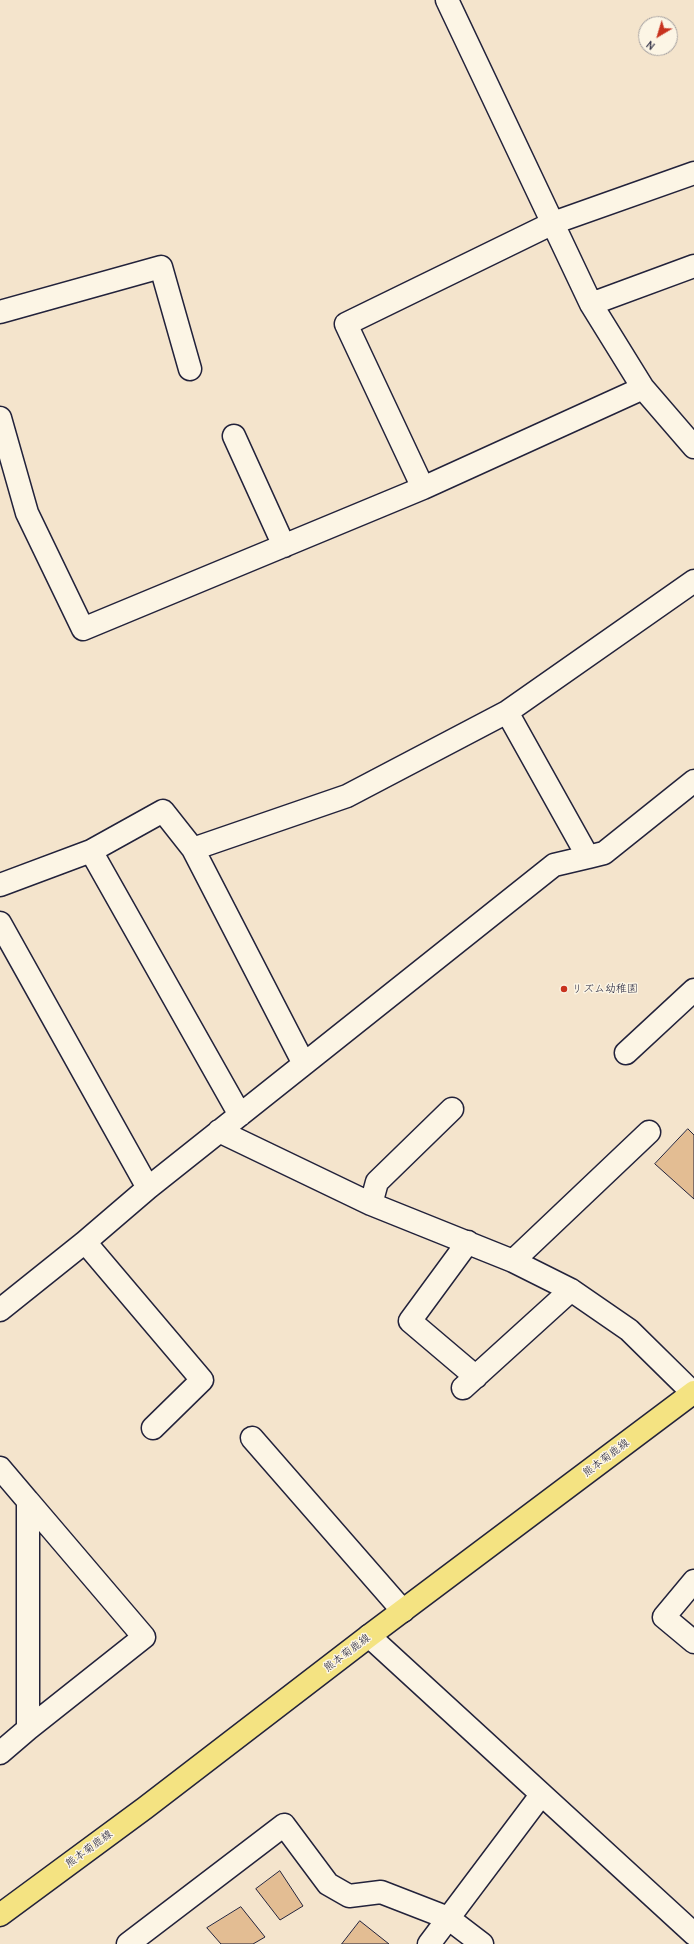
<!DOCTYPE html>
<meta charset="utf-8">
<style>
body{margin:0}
#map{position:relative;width:694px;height:1944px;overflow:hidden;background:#f4e4cc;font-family:"Comic Neue",sans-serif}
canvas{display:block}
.north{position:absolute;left:638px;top:16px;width:40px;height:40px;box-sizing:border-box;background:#fcf5e5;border:1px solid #a5a1a1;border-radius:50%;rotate:218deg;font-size:11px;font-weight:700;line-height:16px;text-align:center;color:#22223b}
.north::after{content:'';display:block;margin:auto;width:14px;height:18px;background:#c8321e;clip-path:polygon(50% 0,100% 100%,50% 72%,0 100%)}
</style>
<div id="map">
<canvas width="694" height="1944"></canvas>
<div class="north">N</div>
</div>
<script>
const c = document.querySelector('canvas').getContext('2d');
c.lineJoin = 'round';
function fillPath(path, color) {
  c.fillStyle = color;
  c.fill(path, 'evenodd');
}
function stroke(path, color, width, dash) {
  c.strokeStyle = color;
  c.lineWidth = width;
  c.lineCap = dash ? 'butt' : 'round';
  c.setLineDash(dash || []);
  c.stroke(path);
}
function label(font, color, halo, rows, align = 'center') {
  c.font = font + ' "Comic Neue","Klee One",sans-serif';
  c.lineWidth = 3;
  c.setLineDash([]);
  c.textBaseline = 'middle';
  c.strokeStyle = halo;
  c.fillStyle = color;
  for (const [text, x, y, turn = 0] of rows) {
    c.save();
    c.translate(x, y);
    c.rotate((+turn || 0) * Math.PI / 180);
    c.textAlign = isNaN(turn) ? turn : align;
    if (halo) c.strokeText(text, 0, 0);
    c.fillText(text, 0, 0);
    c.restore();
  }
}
const building = new Path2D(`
 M688,1129L694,1135V1199L655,1164Z
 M280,1871L303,1906L280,1920L256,1889Z
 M241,1907L265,1937L253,1944H221L207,1928Z
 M360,1921L389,1944H342Z`);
fillPath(building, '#e3bd93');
stroke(building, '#22223b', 1);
const street = new Path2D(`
 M447,0L591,304L643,388L694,447
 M591,304L694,266
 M0,312L161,267L190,369
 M0,418L27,513L83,629L423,488L643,388
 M234,436L284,546
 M423,488L346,324L553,223L694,173
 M193,849L347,796L507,712L694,581
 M91,851L240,1115
 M588,857L604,853L694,781
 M0,885L91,851L163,811L193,849L304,1064L148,1188
 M0,923L148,1188L85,1242
 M626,1053L694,990
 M304,1064L554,865L588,857L507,712
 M219,1131L371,1204L513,1261L571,1290L629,1330L694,1394
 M371,1204L377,1182L452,1109
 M468,1242L410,1321L476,1377
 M513,1261L649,1132
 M0,1310L85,1242L202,1380L153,1428
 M463,1388L571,1290
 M252,1438L403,1611
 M0,1468L28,1501V1729L0,1753
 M694,1581L664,1617L694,1642
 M369,1636L694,1934
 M28,1729L144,1637L28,1501
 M128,1944L284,1825L328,1884L349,1896L381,1892L448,1918L482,1944
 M429,1944L541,1795`);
const primary = new Path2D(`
 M0,1915L145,1808L369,1636L694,1392`);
stroke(street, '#22223b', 25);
stroke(primary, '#22223b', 25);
stroke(street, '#fcf5e5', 22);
stroke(primary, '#f4e382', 22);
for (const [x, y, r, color] of [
 [564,989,4,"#c8321e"]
]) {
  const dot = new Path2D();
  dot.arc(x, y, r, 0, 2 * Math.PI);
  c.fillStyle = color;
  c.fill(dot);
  stroke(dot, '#fcf5e5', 1.5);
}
label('11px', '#22223b', '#fcf5e5', [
 ["リズム幼稚園",572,989]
], 'left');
label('11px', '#22223b', '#fcf5e5', [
 ["熊本菊鹿線",606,1458,-37],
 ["熊本菊鹿線",347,1653,-37],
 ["熊本菊鹿線",89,1849,-36]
]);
</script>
